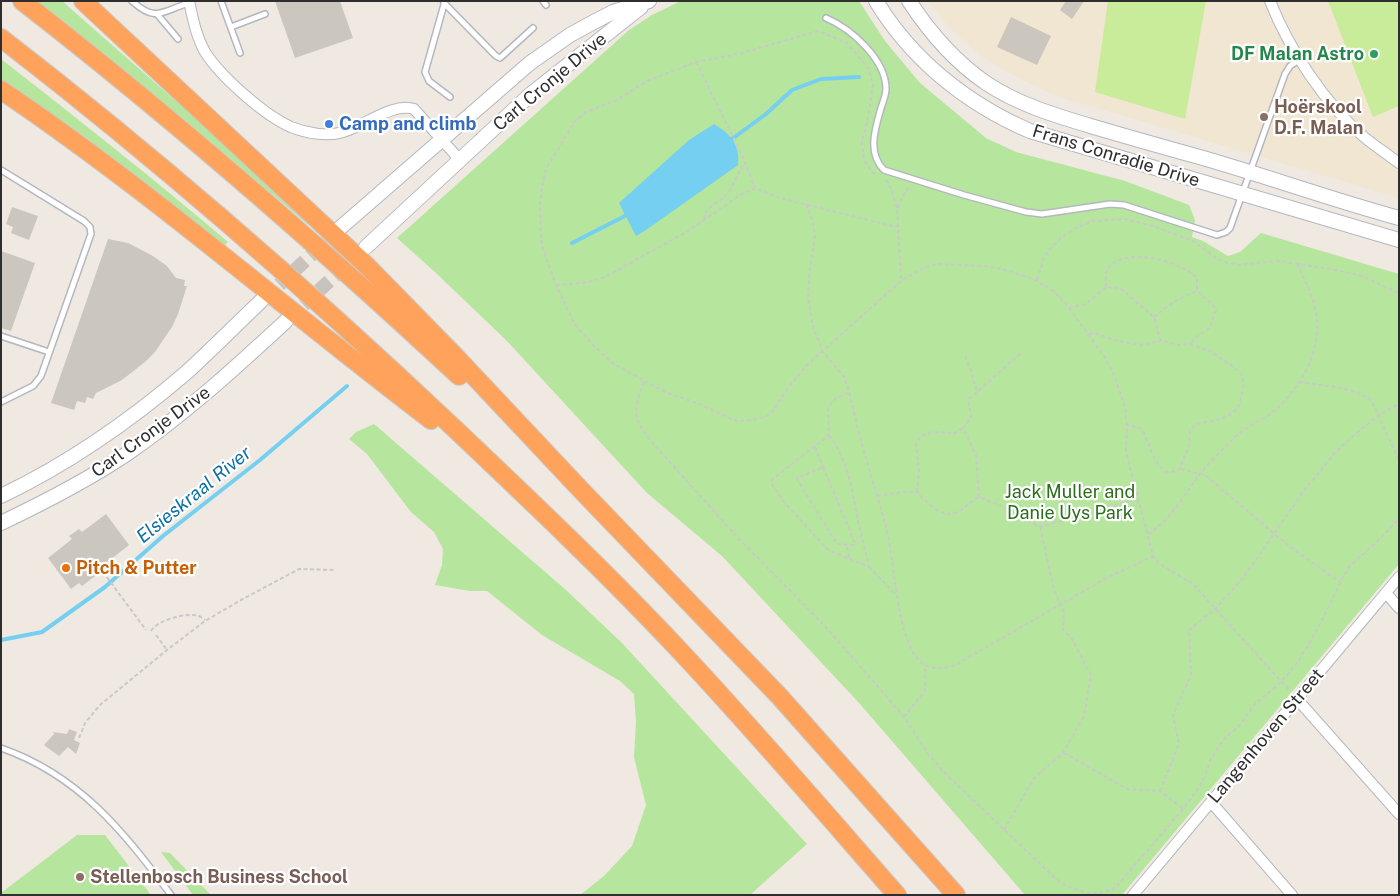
<!DOCTYPE html>
<meta charset="utf-8">
<style>
body{margin:0}
#map{position:relative;width:1400px;height:896px;overflow:hidden;background:#efe9e1;font-family:"Public Sans",sans-serif}
canvas{display:block}
.frame{position:absolute;inset:0;border:2px solid #2e2e2e;pointer-events:none}
</style>
<div id="map">
<canvas width="1400" height="896"></canvas>
<div class="frame"></div>
</div>
<script>
const c = document.querySelector('canvas').getContext('2d');
c.lineJoin = 'round';
function fillPath(path, color) {
  c.fillStyle = color;
  c.fill(path, 'evenodd');
}
function stroke(path, color, width, dash) {
  c.strokeStyle = color;
  c.lineWidth = width;
  c.lineCap = dash ? 'butt' : 'round';
  c.setLineDash(dash || []);
  c.stroke(path);
}
function label(font, color, halo, rows, align = 'center') {
  c.font = font + ' "Public Sans",sans-serif';
  c.lineWidth = 4.5;
  c.setLineDash([]);
  c.textBaseline = 'middle';
  c.strokeStyle = halo;
  c.fillStyle = color;
  for (const [text, x, y, turn = 0] of rows) {
    c.save();
    c.translate(x, y);
    c.rotate((+turn || 0) * Math.PI / 180);
    c.textAlign = isNaN(turn) ? turn : align;
    if (halo) c.strokeText(text, 0, 0);
    c.fillText(text, 0, 0);
    c.restore();
  }
}
fillPath(new Path2D(`
 M928,1H1399V198L1053,95L1020,79L982,57L949,27Z`), '#f0e6d1');
fillPath(new Path2D(`
 M36,1H62L185,109L308,222L307,224L185,120Z
 M681,1H859L885,41L920,83L986,138L1016,152L1125,181L1189,205L1195,220L1192,237L1203,241L1228,256L1240,252L1261,233L1399,274V564L1122,895H1025L860,704L722,556L647,493L507,341L436,273L397,238L629,30L652,15Z
 M1,59C78,119 154,179 228,242L224,246L1,81Z
 M374,424L566,590L622,643L807,844L750,895H580L604,876L632,846L646,805L634,757L636,721L634,694L620,681L542,635L487,591H470L435,585L442,565L443,549L434,532L411,512L367,454L349,439L356,432Z
 M77,835H105L151,895H1V893Z
 M161,852L170,853L211,895H193Z`), '#b6e59e');
fillPath(new Path2D(`
 M1108,1H1206L1185,119L1095,92Z
 M1328,1H1399V106L1373,117Z`), '#c9ec9a');
fillPath(new Path2D(`
 M714,124C731,134 740,145 738,165L646,230L636,236L619,203L689,140Z`), '#75cff0');
stroke(new Path2D(`
 M732,139L766,114L792,90L821,79L859,77
 M572,243L625,216
 M1,640L42,632L105,587L163,536L260,460L347,386`), '#75cff0', 4);
fillPath(new Path2D(`
 M275,1H340L353,38L295,58Z
 M1066,1H1084L1072,19L1060,10Z
 M1011,17L1051,36L1037,65L997,47Z
 M12,207L38,216L29,240L11,233L13,227L6,224Z
 M108,239L128,243L153,256L167,266L176,278L185,280L184,286H187L178,314L172,327L155,352L145,362L122,380L96,393L93,399L87,397L85,403L77,401L74,410L51,403Z
 M1,251L35,263L11,331L1,328Z
 M106,514L129,545L105,564L107,567L82,586L79,583L71,589L48,558L72,539L69,536L79,529L82,532Z
 M69,729L77,732L74,740L80,743L76,754L68,747L59,756L44,745L54,734L53,732L67,734Z`), '#cbc7bf');
stroke(new Path2D(`
 M264,299L339,229
 M288,319L364,249`), '#c8c4bd', 14, [14, 7]);
const lane = new Path2D(`
 M132,1C156,23 162,11 189,3
 M221,1L240,53
 M445,1L425,72L429,81L450,97
 M543,1L546,5
 M444,3L496,56L500,58L533,28
 M157,14L178,39
 M826,18C852,29 886,60 886,89C886,95 883,102 881,108C875,129 867,153 884,170L964,195L1026,212L1042,214L1110,204L1124,205L1217,235L1226,232L1230,228L1285,74L1290,66L1299,60
 M231,27L265,14
 M1,170L84,221L90,227L91,234L41,376L33,386L1,402
 M1,336L49,352
 M1,748C79,775 123,831 171,895`);
const street = new Path2D(`
 M189,1C193,19 196,36 205,52C221,77 264,115 291,127C306,133 327,137 343,132C364,126 393,102 414,109L460,160
 M1270,1C1289,49 1325,104 1364,137C1375,146 1387,154 1399,163
 M1386,593L1399,608
 M1297,699L1399,814
 M1211,802L1292,895
 M1133,895L1399,577`);
const secondary = new Path2D(`
 M876,1C912,60 967,104 1030,131L1399,240
 M909,1C930,33 954,61 986,83C1019,105 1057,116 1094,127C1131,138 1167,148 1203,158C1269,177 1333,200 1399,218
 M340,228L530,63L570,35L590,24L613,12L649,1
 M366,247L531,94L641,7
 M1,496C68,464 130,421 187,372C212,349 236,325 261,301
 M1,523C45,502 88,480 128,453C185,414 236,367 286,321`);
const highway = new Path2D(`
 M22,1C174,119 318,245 459,376
 M83,1L366,265L455,356L581,490L780,697L956,895
 M1,38C159,160 310,292 455,429C532,502 609,575 681,652C755,731 826,814 897,895
 M1,90C151,191 287,311 431,420`);
stroke(lane, '#b4b7c1', 8);
stroke(street, '#b4b7c1', 12);
stroke(secondary, '#b4b7c1', 16);
stroke(highway, '#c9c9c9', 20);
stroke(new Path2D(`
 M696,62L741,153L755,188
 M875,174L872,172L864,160L862,141L868,118L873,85L869,69L847,43L818,31L738,54L696,62L647,81L617,100L586,112L575,121L546,169L543,182L540,203L541,238L543,249L556,285L574,323L592,344L612,363L665,392L699,404L736,421L753,420L765,417L773,411L791,384L806,366L901,281L923,268L938,264L983,266L998,268L1019,274L1037,281L1055,292L1069,308L1104,356L1114,375L1125,407L1127,425L1126,452L1153,556L1158,563L1193,584L1290,691
 M886,180L889,183L897,208L901,281
 M806,204L813,223L815,236L809,276L808,298L813,327L823,352L844,377L849,392C854,413 859,434 865,455C872,482 882,509 888,536C895,568 897,633 917,658C926,670 941,670 955,665L1105,579L1153,556
 M897,208L909,186
 M705,220C702,207 720,203 727,194C734,184 739,173 744,162
 M1037,280L1043,261L1048,251L1061,238L1074,229L1092,221L1125,219L1153,226L1193,241L1216,258L1227,263L1238,265L1277,261L1325,268L1359,275L1399,293
 M556,285L583,283L603,278L688,231L742,194L755,188L780,198L897,227
 M1106,287C1106,281 1105,272 1108,268C1125,246 1183,261 1197,279V291
 M1069,308L1086,304L1106,287L1120,288L1154,317L1160,339
 M1154,317C1167,306 1180,297 1197,291L1214,306L1216,311L1213,316L1211,327L1199,335L1190,344
 M1089,334L1095,333L1117,341L1142,345L1149,344L1161,340L1178,345L1190,344L1212,352L1240,372C1247,382 1241,397 1238,408C1234,411 1229,416 1224,418C1213,422 1200,420 1190,430L1189,446L1180,468C1157,487 1149,437 1142,430C1138,426 1132,426 1127,425
 M965,356L971,370L977,393
 M644,382C634,410 631,415 650,440L738,538L821,622L853,658L904,717L929,755L946,774L1056,879L1070,887L1087,893L1098,894L1115,888L1183,809L1196,792L1206,774L1210,760L1225,738L1240,725L1255,704L1281,682L1297,663L1315,634L1348,568L1383,536L1399,518
 M1299,382C1322,386 1351,386 1371,400L1399,460
 M829,435C846,457 851,484 856,510C859,529 865,548 869,567L828,550L785,503L771,483L773,479L829,435L828,407L835,399L849,392
 M815,447L823,467
 M823,467L855,543L854,545L837,544L798,481L797,478Z
 M1181,469L1205,475L1290,547L1340,582
 M917,492L919,471L916,443C921,430 942,431 953,434L963,428
 M877,496L903,492H917C926,501 940,518 955,513C963,510 971,501 979,497L999,505L1040,527L1137,499
 M979,497L976,455L963,428C974,414 972,418 968,402L969,399L1021,353
 M1148,534C1172,519 1183,496 1200,474C1206,466 1213,459 1220,452C1230,441 1240,432 1252,425C1257,421 1264,419 1269,415C1299,392 1323,351 1316,313C1314,296 1303,278 1297,263
 M847,547L849,559
 M869,567L898,597
 M103,572L146,630
 M151,631C157,620 187,612 199,616C201,617 204,619 205,620
 M156,635L167,650
 M904,717L925,691V667
 M79,738L85,723L100,705L167,650L205,621L241,600L299,569L334,570
 M1064,753L1127,789L1160,791L1183,809
 M1160,791L1179,744L1173,715L1191,675L1189,630L1216,608L1244,577L1303,492L1335,453L1352,437L1379,415L1399,404
 M1004,830L1034,778L1063,753L1084,716L1091,675L1072,639L1063,629L1064,612L1054,590L1040,527`), '#c9c9c9', 2, [4, 2.5]);
stroke(lane, '#fff', 5);
stroke(street, '#fff', 10);
stroke(secondary, '#fff', 14);
stroke(highway, '#ffa35c', 18);
for (const [x, y, r, color] of [
 [1374,54,5,"#2e9e5b"],
 [1264,117,5,"#8d6e63"],
 [329,124,5,"#3f7fe0"],
 [66,568,5,"#e8710a"],
 [80,877,5,"#8d6e63"]
]) {
  const dot = new Path2D();
  dot.arc(x, y, r, 0, 2 * Math.PI);
  c.fillStyle = color;
  c.fill(dot);
  stroke(dot, '#fff', 2);
}
label('bold 18px', '#27864d', '#fff', [
 ["DF Malan Astro",1364,54]
], 'right');
label('18px', '#2e2e2e', '#fff', [
 ["Carl Cronje Drive",550,82,-40],
 ["Frans Conradie Drive",1116,156,17],
 ["Carl Cronje Drive",151,432,-36],
 ["Langenhoven Street",1266,736,-50]
]);
label('bold 18px', '#785e54', '#fff', [
 ["Hoërskool",1274,107],
 ["D.F. Malan",1274,128],
 ["Stellenbosch Business School",90,877]
], 'left');
label('bold 18px', '#366cbe', '#fff', [
 ["Camp and climb",339,124]
], 'left');
label('18px', '#2c6e1b', '#fff', [
 ["Jack Muller and",1070,492],
 ["Danie Uys Park",1070,513]
]);
label('bold 18px', '#c56008', '#fff', [
 ["Pitch & Putter",76,568]
], 'left');
label('italic 19px', '#0d6fa3', '#fff', [
 ["Elsieskraal River",194,495,-39]
]);
</script>
